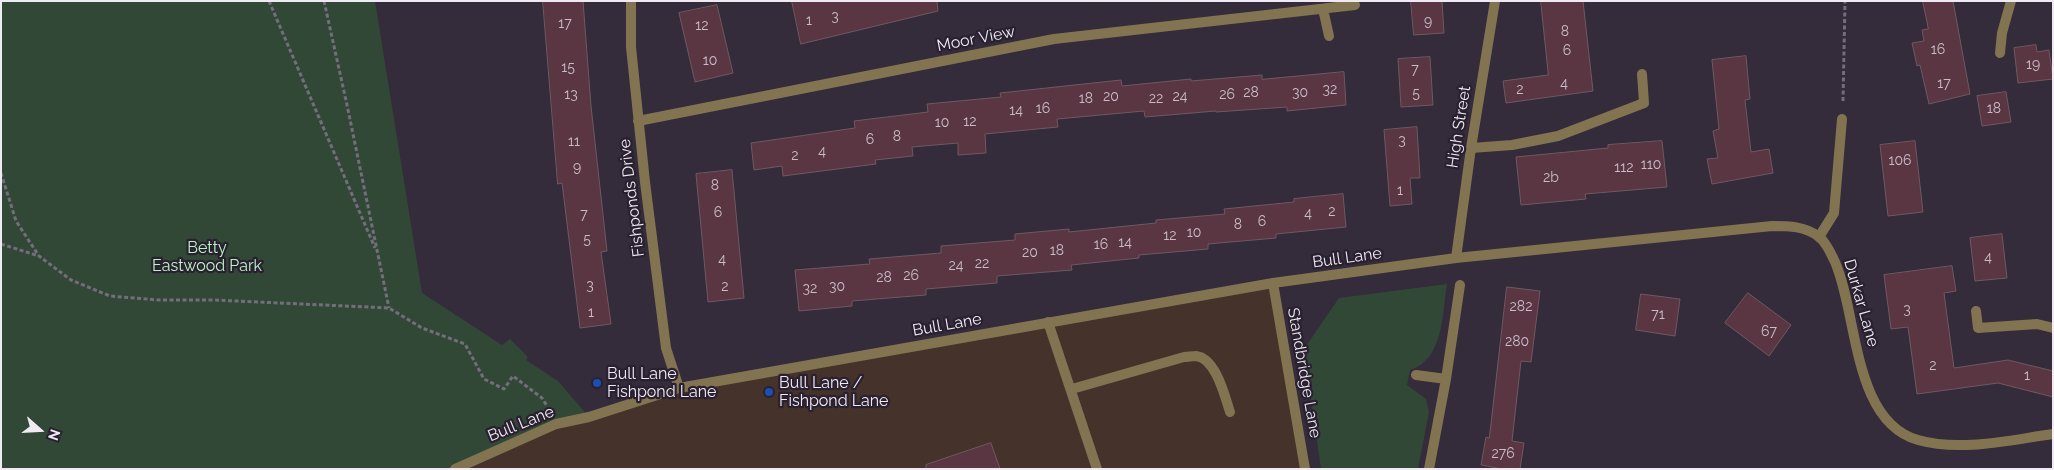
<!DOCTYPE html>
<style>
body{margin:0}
#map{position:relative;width:2054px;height:470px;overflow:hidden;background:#342b3b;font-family:Raleway,sans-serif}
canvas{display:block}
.frame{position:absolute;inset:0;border:2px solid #f0eaf5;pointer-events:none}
.north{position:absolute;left:15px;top:405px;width:50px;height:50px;-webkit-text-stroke:4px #2a2130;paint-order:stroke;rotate:109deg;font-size:14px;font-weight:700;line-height:20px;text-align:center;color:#f0eaf5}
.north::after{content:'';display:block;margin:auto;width:18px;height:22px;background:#f0eaf5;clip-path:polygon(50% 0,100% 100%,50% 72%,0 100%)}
</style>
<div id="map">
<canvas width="2054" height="470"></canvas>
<div class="frame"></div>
<div class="north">N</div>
</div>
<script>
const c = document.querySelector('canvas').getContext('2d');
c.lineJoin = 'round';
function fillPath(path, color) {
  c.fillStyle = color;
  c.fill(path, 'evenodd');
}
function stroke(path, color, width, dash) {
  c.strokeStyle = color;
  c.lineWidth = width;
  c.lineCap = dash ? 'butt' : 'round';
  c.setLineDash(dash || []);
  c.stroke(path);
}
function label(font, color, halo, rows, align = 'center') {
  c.font = font + ' Raleway,sans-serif';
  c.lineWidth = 4.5;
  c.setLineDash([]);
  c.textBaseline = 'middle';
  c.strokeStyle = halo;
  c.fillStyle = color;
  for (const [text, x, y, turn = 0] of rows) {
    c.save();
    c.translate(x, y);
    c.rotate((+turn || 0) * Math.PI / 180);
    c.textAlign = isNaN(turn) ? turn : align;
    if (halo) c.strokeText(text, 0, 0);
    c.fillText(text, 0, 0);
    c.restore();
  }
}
fillPath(new Path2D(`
 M1273,283L1305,469H455L556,424L679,388Z`), '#44322b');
fillPath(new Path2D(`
 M1,1H375L422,293L502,345L510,339L528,357L526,360L558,381L589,417L556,424L455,469H1Z
 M1447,284C1442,314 1444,359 1410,370L1407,385L1426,399L1429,412L1418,469H1321L1304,349L1339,298Z`), '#324837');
const building = new Path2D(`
 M543,1H583L591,106L607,251L601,252L611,324L580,328L562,183L558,184Z
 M792,1H937L938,11L801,44Z
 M1411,1H1442L1444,33L1414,35Z
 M1541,1H1583L1593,91L1506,103L1503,81L1548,75Z
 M1923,1H1953L1970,94L1929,104L1920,65L1917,66L1912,43L1924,41L1922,30L1928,29Z
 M717,5L733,73L695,82L679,13Z
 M2036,45L2037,52L2049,50L2053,79L2018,83L2014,48Z
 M1746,56L1750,99L1745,100L1751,152L1769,149L1773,173L1712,184L1707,159L1718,158L1713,131L1719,129L1712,60Z
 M1430,57L1433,105L1401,107L1398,59Z
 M1344,72L1346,105L1287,111V107L1216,112V111L1145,117L1144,111L1057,119L1058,127L985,134L986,153L958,155V143L912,147L913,156L875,160L876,164L783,176L782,166L754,170L751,143L855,128L854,121L928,112L927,104L1001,97L1000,93L1121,80L1122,86L1191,79V81L1262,75V79Z
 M2006,92L2011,122L1982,126L1977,96Z
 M1417,127L1420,178H1410L1412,204L1390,206L1384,130Z
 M1662,141L1667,187L1585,194L1586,199L1521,205L1516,157L1608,148V145Z
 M1915,141L1923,212L1888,216L1880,145Z
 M732,170L744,298L708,302L696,174Z
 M1343,194L1346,227L1276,234V238L1208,244V249L1139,255V258L1071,265L1072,270L997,276V283L926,289V295L852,301V306L799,311L795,270L870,264L869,259L941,253V246L1015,240V234L1069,229V232L1156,223V220L1225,214L1224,209L1294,202V199Z
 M2002,234L2007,278L1975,281L1970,238Z
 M1952,266L1956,291L1944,293L1954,368L2008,360L2053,371V397L1998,383L1917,394L1908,327L1891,329L1884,275Z
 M1507,287L1540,291L1531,362L1521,361L1512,441L1524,443L1520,469H1502L1481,465L1486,437L1489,438Z
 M1748,293L1791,325L1769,356L1725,323Z
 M1641,294L1680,299L1675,336L1636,330Z
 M991,443L1000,469H926V465Z`);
fillPath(building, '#5a3642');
stroke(building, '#6f5960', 1);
stroke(new Path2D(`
 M269,1L375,248
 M324,1L347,105L389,308
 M1843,101L1845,1
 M1,173L16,221L39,256L71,280L110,296L158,300H214L389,308L422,328L465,344L484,379L504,389L513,376L542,398L547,406
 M1,244L39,256`), '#746d7b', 3, [4, 2.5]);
stroke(new Path2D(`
 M2000,53L2002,33L2011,1
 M1471,148L1512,145L1558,136L1644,103L1642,74
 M1819,237L1834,213L1842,119
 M1048,322L1097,469
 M1072,389L1184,357C1188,357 1192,356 1196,356C1216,358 1225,397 1230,412`), '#827351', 10);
stroke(new Path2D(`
 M631,1V47L645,182L666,348L679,388
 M1323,9L1329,36
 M638,121L1054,39L1355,5
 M1976,311L1978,328L2037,324L2053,328
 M1416,375L1446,379
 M1429,469L1446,379L1460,285`), '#827351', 10);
stroke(new Path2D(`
 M1456,258L1471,148L1495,1
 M1273,283L1305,469
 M455,469L556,424L589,417L679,388L1273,283L1456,258L1772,226C1788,226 1806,226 1819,237C1827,243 1831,254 1835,262C1858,314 1852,421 1918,440C1961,452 2009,440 2053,434`), '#827351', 10);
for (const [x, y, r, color] of [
 [597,383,5,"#1a4fb4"],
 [769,392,5,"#1a4fb4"]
]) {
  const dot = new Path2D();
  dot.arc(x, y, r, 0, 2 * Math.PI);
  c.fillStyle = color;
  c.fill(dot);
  stroke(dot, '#2a2130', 2);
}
label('14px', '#cabdc8', null, [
 ["3",835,17],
 ["1",809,21],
 ["9",1428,22],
 ["17",565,24],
 ["12",702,26],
 ["8",1565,32],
 ["16",1938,50],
 ["6",1567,51],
 ["10",710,61],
 ["19",2033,65],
 ["15",568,68],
 ["7",1415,70],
 ["4",1564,84],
 ["17",1944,84],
 ["32",1330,90],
 ["2",1520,90],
 ["28",1251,93],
 ["30",1300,93],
 ["5",1416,94],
 ["13",571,95],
 ["26",1227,95],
 ["20",1111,97],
 ["24",1180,97],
 ["18",1086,99],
 ["22",1156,99],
 ["16",1043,109],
 ["18",1994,109],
 ["14",1016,111],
 ["12",970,122],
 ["10",942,123],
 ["8",897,137],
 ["6",870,140],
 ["3",1402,141],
 ["11",574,142],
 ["4",822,152],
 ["2",795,156],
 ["106",1900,161],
 ["110",1651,165],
 ["9",577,168],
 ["112",1624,168],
 ["2b",1551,178],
 ["8",715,186],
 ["1",1400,191],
 ["2",1332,212],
 ["6",718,213],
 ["4",1308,214],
 ["7",584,215],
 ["6",1262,222],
 ["8",1238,225],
 ["10",1194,233],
 ["12",1170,236],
 ["5",587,240],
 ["14",1125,243],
 ["16",1101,245],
 ["18",1057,251],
 ["20",1030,253],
 ["4",1988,258],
 ["4",722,260],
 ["22",982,264],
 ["24",956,266],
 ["26",911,276],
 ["28",884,278],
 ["3",590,286],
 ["2",725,287],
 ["30",837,287],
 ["32",810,289],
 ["282",1521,307],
 ["3",1907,310],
 ["1",591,313],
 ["71",1658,315],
 ["67",1769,332],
 ["280",1517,342],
 ["2",1933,366],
 ["1",2027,376],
 ["276",1503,454]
]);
label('16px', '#f0eaf5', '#2a2130', [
 ["Moor View",976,39,-11],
 ["High Street",1459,127,-81],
 ["Fishponds Drive",632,198,-97],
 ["Bull Lane",1347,258,-8],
 ["Durkar Lane",1861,303,74],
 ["Bull Lane",947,325,-10],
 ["Standbridge Lane",1304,373,80],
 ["Bull Lane",521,424,-22]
]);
label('16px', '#baf4c7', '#2a2130', [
 ["Betty",207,248],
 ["Eastwood Park",207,266]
]);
label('16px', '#f0eaf5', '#2a2130', [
 ["Bull Lane",607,374],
 ["Fishpond Lane",607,392],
 ["Bull Lane /",779,383],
 ["Fishpond Lane",779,401]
], 'left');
</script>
